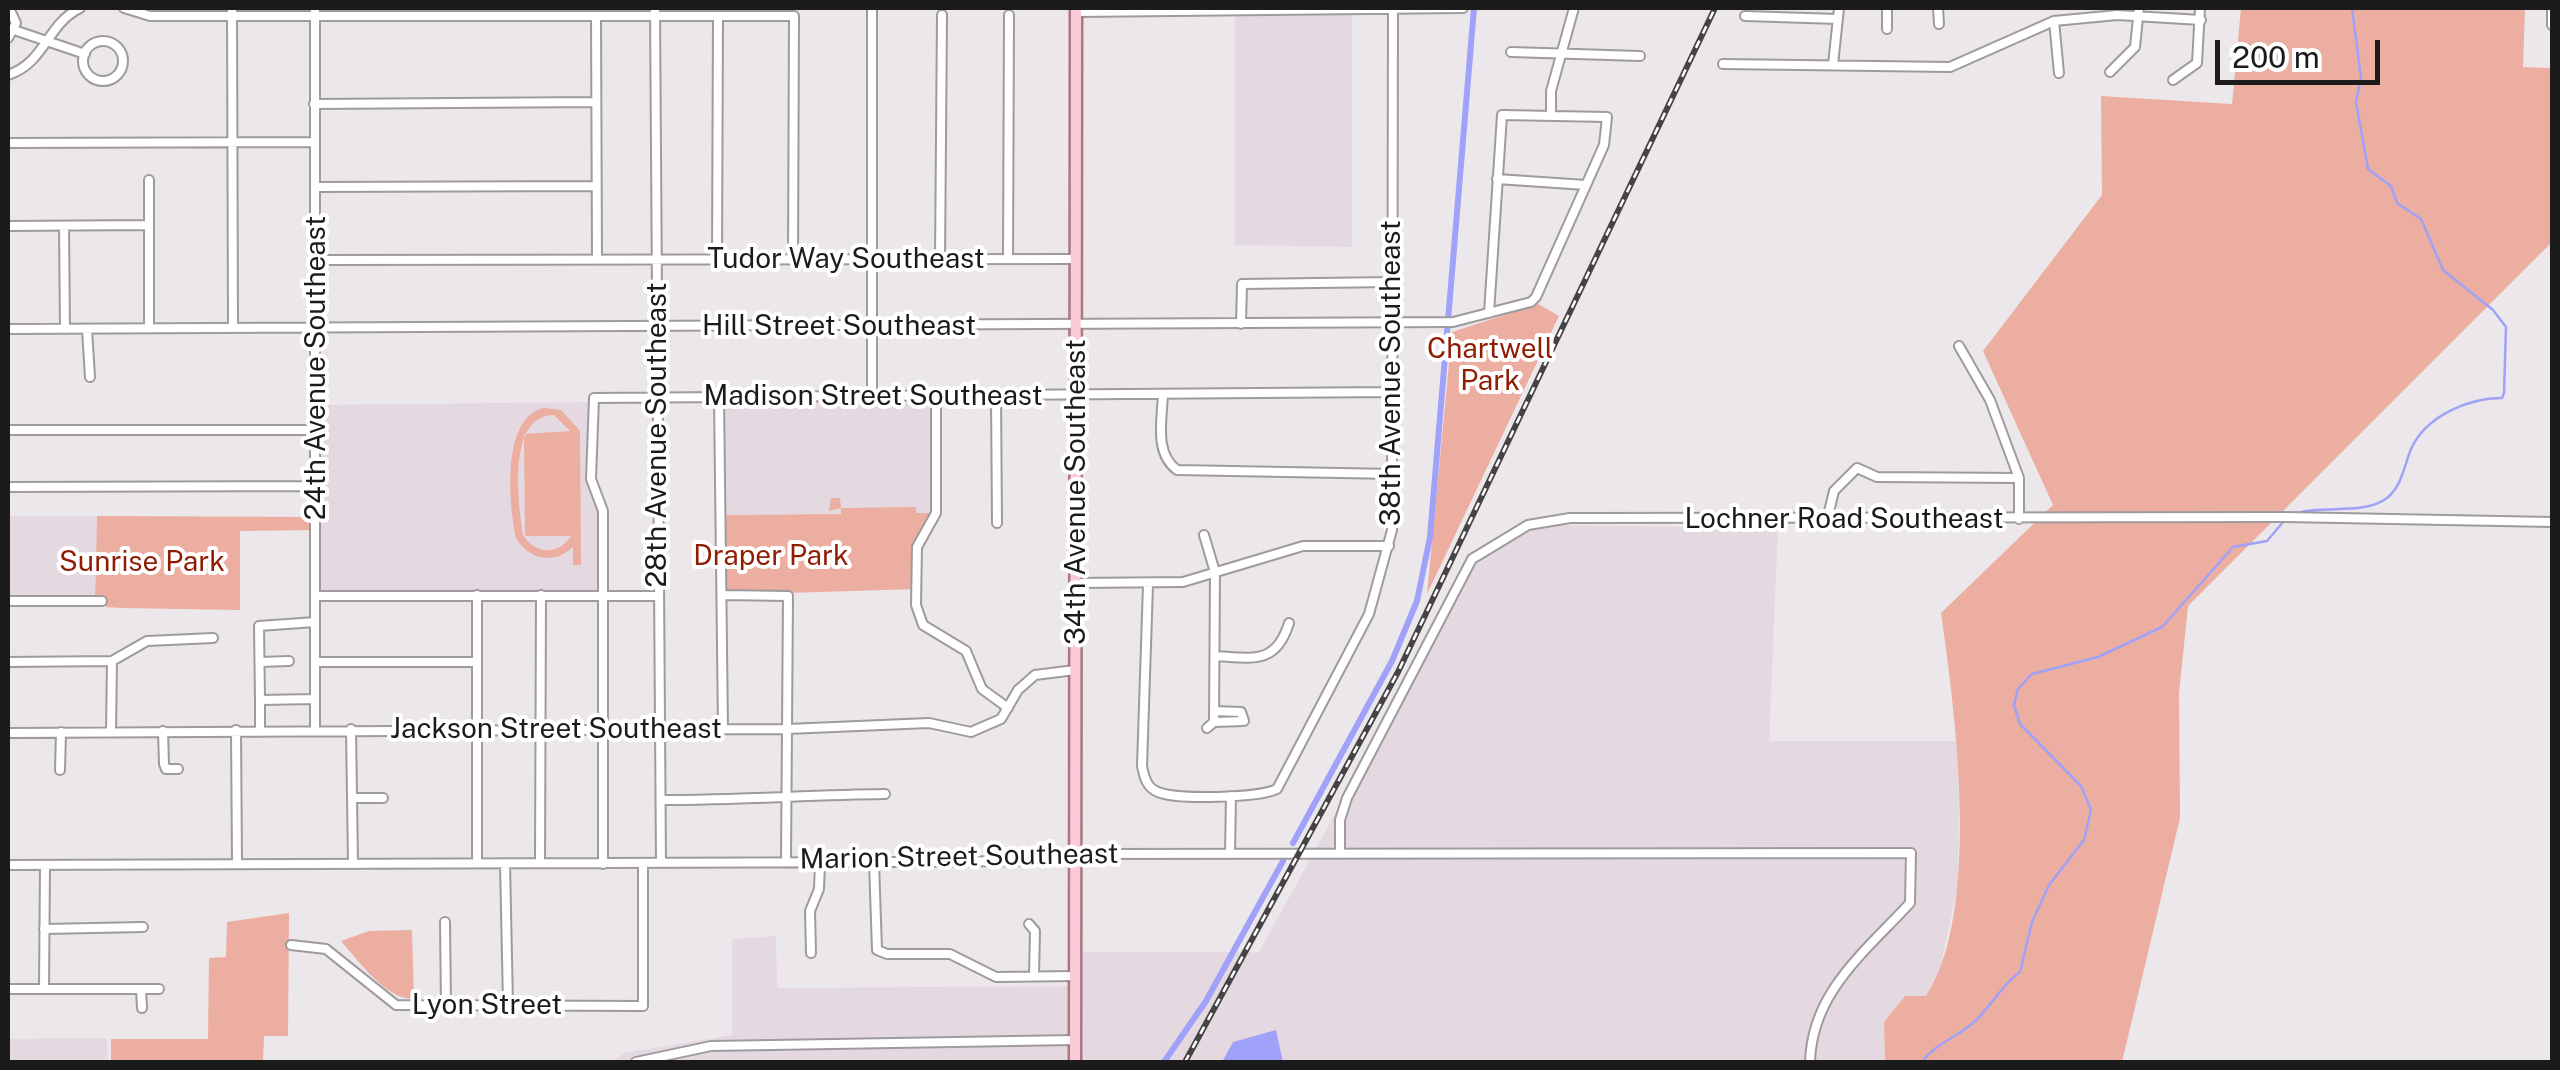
<!DOCTYPE html>
<style>
body{margin:0}
#map{position:relative;width:2560px;height:1070px;overflow:hidden;background:#ece7ea;font-family:"Public Sans",sans-serif}
canvas{display:block}
.frame{position:absolute;inset:0;border:10px solid #1c1b1c;pointer-events:none}
.scale{position:absolute;left:2215px;top:40px;width:165px;height:45px;box-sizing:border-box;border:5px solid #1c1b1c;border-top:0;padding-left:12px;font-size:30px;line-height:35px;white-space:nowrap;color:#1c1b1c;-webkit-text-stroke:8px #fff;paint-order:stroke}
</style>
<div id="map">
<canvas width="2560" height="1070"></canvas>
<div class="frame"></div>
<div class="scale">200 m</div>
</div>
<script>
const c = document.querySelector('canvas').getContext('2d');
c.lineJoin = 'round';
function fillPath(path, color) {
  c.fillStyle = color;
  c.fill(path, 'evenodd');
}
function stroke(path, color, width, dash) {
  c.strokeStyle = color;
  c.lineWidth = width;
  c.lineCap = dash ? 'butt' : 'round';
  c.setLineDash(dash || []);
  c.stroke(path);
}
function label(font, color, halo, rows, align = 'center') {
  c.font = font + ' "Public Sans",sans-serif';
  c.lineWidth = 8;
  c.setLineDash([]);
  c.textBaseline = 'middle';
  c.strokeStyle = halo;
  c.fillStyle = color;
  for (const [text, x, y, turn = 0] of rows) {
    c.save();
    c.translate(x, y);
    c.rotate((+turn || 0) * Math.PI / 180);
    c.textAlign = isNaN(turn) ? turn : align;
    if (halo) c.strokeText(text, 0, 0);
    c.fillText(text, 0, 0);
    c.restore();
  }
}
fillPath(new Path2D(`
 M1352,14V247L1235,245V15Z
 M936,395V513L722,515L719,397Z
 M592,402L591,479L601,505L603,596H316V405Z
 M8,516H97L95,601H8Z
 M1539,525L1778,528L1769,741H1959L1958,885L1938,978L1926,996L1884,1021L1885,1062H611L625,1053L732,1035V939L776,936L777,988L1082,986L1083,952H1259L1473,564L1502,537Z
 M107,1038L108,1062H8V1039Z`), '#e5d9e1');
fillPath(new Path2D(`
 M2241,8H2525L2523,67L2552,68V242L2188,606L2179,693L2180,818L2122,1062H1885L1884,1022L1905,996H1926C1982,911 1955,711 1941,613L2053,505L1983,351L2102,195L2101,96L2232,104Z
 M1538,304L1559,316L1427,594L1452,332Z
 M543,408L561,410L580,431L581,565H573V547C554,565 529,560 516,538C509,503 501,419 543,408ZM554,415L570,431L524,434L525,536H571C558,556 535,554 523,535C518,501 507,415 554,415Z
 M831,498H840L841,508L916,507V513H936L917,547L916,589L723,595L722,515L841,514V508L829,511Z
 M97,516L316,517V530L240,531V610L122,608L106,607V600L95,601Z
 M289,913L288,1036H264L263,1062H111V1039H208L209,958L226,957L227,922Z
 M412,930L414,999C386,1000 358,960 341,941L369,931Z`), '#ebaea0');
fillPath(new Path2D(`
 M1276,1030L1283,1062H1222L1233,1042Z`), '#9fa2f8');
stroke(new Path2D(`
 M2295,514C2323,504 2363,516 2387,498C2402,486 2404,466 2411,449C2426,416 2468,398 2502,398L2504,393L2506,327L2493,310L2443,270L2421,219L2397,203L2391,186L2368,169L2356,102L2361,78L2352,8
 M1922,1062C1935,1044 1955,1038 1972,1024C1990,1009 2000,986 2020,972L2032,922L2049,885L2084,840L2091,810L2081,786L2020,724L2014,705L2018,689L2032,674L2098,657L2162,627L2233,547L2267,541L2284,521`), '#9fa2f8', 2.5);
stroke(new Path2D(`
 M1293,843L1392,661L1417,601L1430,537L1474,8
 M1164,1062L1206,1001L1283,861`), '#9fa2f8', 6);
const minor = new Path2D(`
 M124,8L150,16H794L793,260
 M232,8L233,328
 M315,8V728
 M655,8L661,863
 M872,8V395
 M1938,8L1939,24
 M2552,8V25
 M1076,12L1463,8
 M596,16L597,258
 M1745,16L1838,19
 M2054,21L2059,73
 M1887,29V8
 M14,30L85,54
 M8,38L16,23L9,8
 M83 61a20 20 0 1 1 40 0a20 20 0 1 1-40 0Z
 M1511,52L1640,56
 M1723,64L1950,67L2054,21L2117,15L2201,20
 M1833,65L1839,8
 M2110,72L2135,47L2139,8
 M8,75C45,63 47,24 80,8
 M2173,80L2197,63L2200,8
 M314,104L595,102
 M1551,116V91L1574,8
 M8,143L314,142
 M1497,179L1586,185
 M315,187L596,186
 M8,226L148,225
 M64,226L65,329
 M1008,259L1009,15
 M316,260L1076,259
 M717,260L718,16
 M940,260L942,15
 M1241,324L1242,284L1392,282
 M149,327V180
 M8,329L1453,322L1531,302L1536,297L1604,145L1607,117L1502,115L1489,313
 M87,329L90,377
 M1959,346L1990,400L2019,478
 M1163,394C1162,420 1154,453 1177,470L1394,474
 M936,395V513L917,547L916,605L923,625L966,651L982,689L1008,708
 M996,395L997,523
 M719,397L723,729
 M8,430H316
 M8,487L316,486
 M1827,520L1834,491L1857,468L1877,477L2019,478V519
 M1204,535L1215,572L1214,722
 M1076,583L1183,582L1303,546H1389
 M1148,585L1142,766C1144,777 1147,788 1158,792C1176,800 1259,798 1277,789L1369,614L1392,530L1393,8
 M723,595L788,596L786,860
 M316,596H657
 M8,601H102
 M1215,656C1253,658 1276,665 1289,623
 M8,662L112,661L147,641L213,638
 M260,662L289,661
 M315,662H477
 M315,699L260,700L259,626L315,622
 M260,700V729
 M1207,728L1214,722L1244,721L1241,712L1214,711
 M351,729L353,863
 M236,730L237,862
 M163,731L164,764L166,769H178
 M111,732L112,661
 M8,733L787,729L929,723L971,732L1001,719L1018,690L1035,675L1075,670
 M60,770L61,732
 M352,798H383
 M661,800C736,800 810,795 885,794
 M1230,853L1231,796
 M1340,853V820L1347,798L1472,559L1528,525L1570,518L2285,517L2552,522
 M874,862L877,950L887,954H950L996,977L1075,976
 M477,863V595
 M540,863L541,595
 M505,864L508,1004
 M603,864V511L591,479L594,398L1393,392
 M8,865L899,862L1034,861L1076,854L1911,853L1910,903C1865,952 1812,992 1810,1062
 M445,922L446,1006
 M1029,924L1035,931L1034,976
 M44,929L143,927
 M291,945L326,949L396,1005L643,1006V863
 M811,953L810,911L819,889L820,862
 M8,989H159
 M44,989L45,865
 M141,989L142,1008
 M636,1062L711,1046L1075,1040`);
const major = new Path2D(`
 M1075,1062L1076,8`);
stroke(minor, '#9f9a9d', 12);
stroke(major, '#aa7783', 15);
stroke(minor, '#fff', 8);
stroke(major, '#facbd6', 10);
const rail = new Path2D(`
 M1185,1062L1398,672L1715,8`);
stroke(rail, '#454344', 6);
stroke(rail, '#fff', 2.5, [8]);
label('28px', '#1c1b1c', '#fff', [
 ["Tudor Way Southeast",846,259],
 ["Hill Street Southeast",839,326],
 ["24th Avenue Southeast",316,368,-90],
 ["38th Avenue Southeast",1391,373,-90],
 ["Madison Street Southeast",873,396],
 ["28th Avenue Southeast",657,435,-90],
 ["34th Avenue Southeast",1076,492,-90],
 ["Lochner Road Southeast",1844,519],
 ["Jackson Street Southeast",556,729],
 ["Marion Street Southeast",959,857,-1],
 ["Lyon Street",487,1005]
]);
label('28px', '#8f1c03', '#fff', [
 ["Chartwell",1490,349],
 ["Park",1490,381],
 ["Draper Park",771,556],
 ["Sunrise Park",142,562]
]);
</script>
